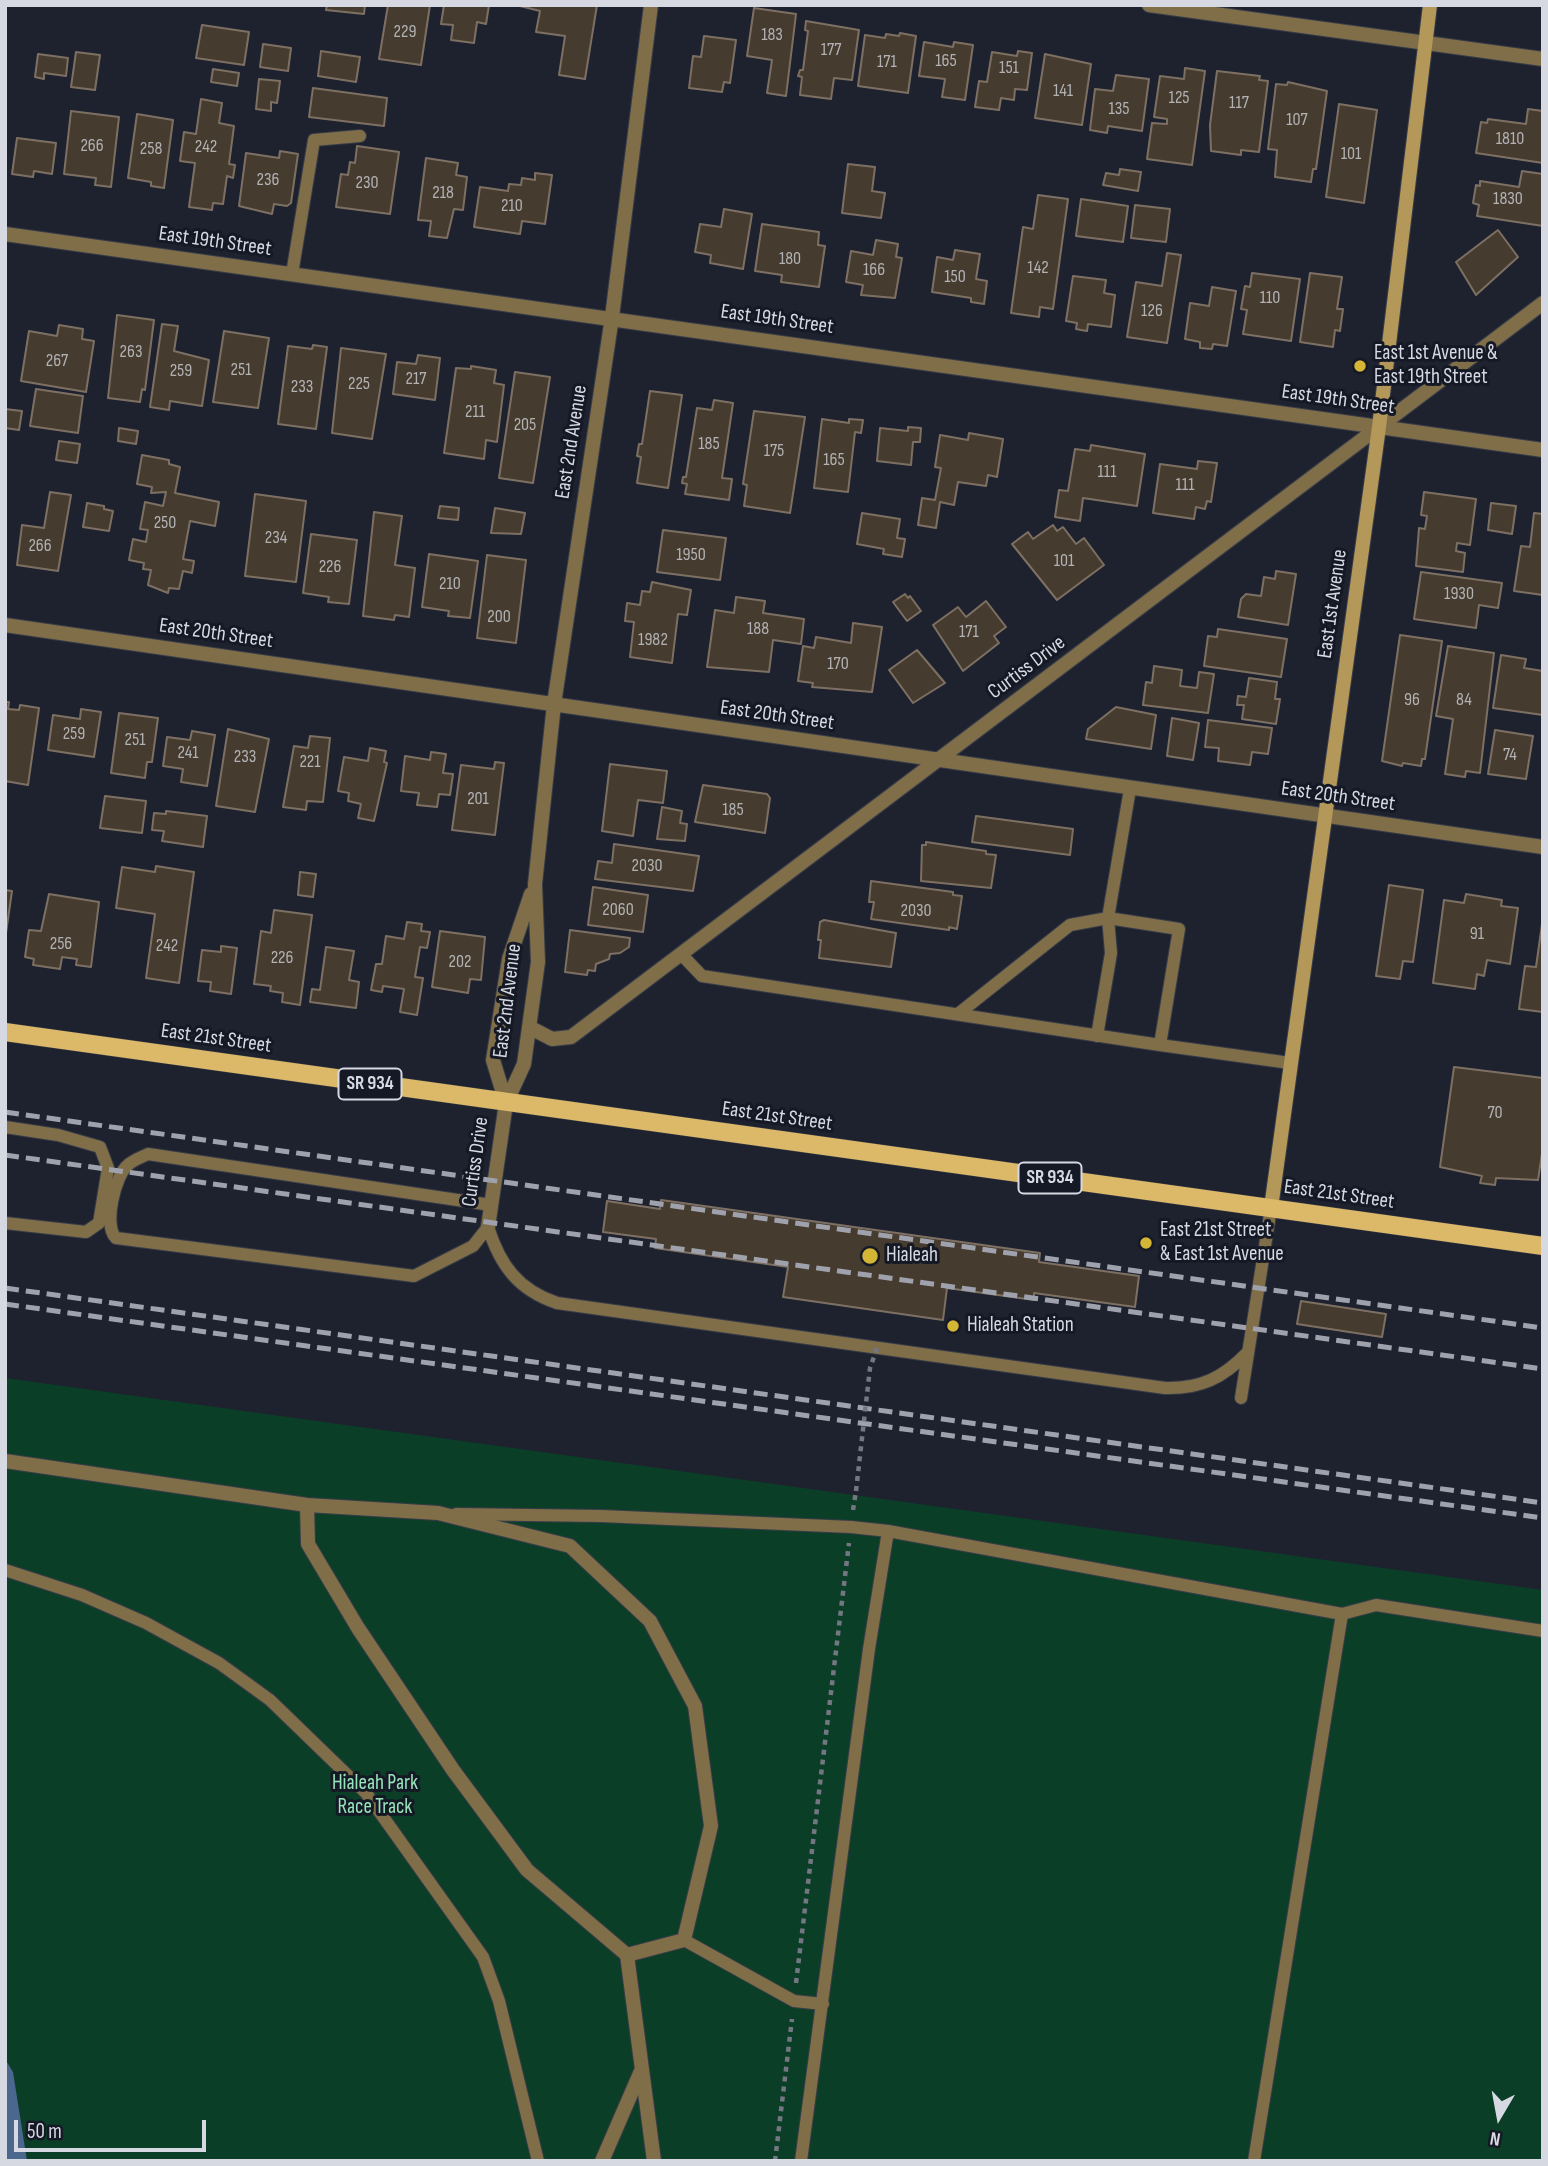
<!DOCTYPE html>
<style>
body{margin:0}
#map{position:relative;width:1548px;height:2166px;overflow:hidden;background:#1e222f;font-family:"Sofia Sans Condensed",sans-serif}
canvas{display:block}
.frame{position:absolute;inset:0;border:7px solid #d6d9e2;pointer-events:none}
.north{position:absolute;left:1464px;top:2082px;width:70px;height:70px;-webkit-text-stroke:5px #151925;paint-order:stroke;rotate:190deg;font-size:19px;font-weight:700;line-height:28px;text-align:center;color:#d6d9e2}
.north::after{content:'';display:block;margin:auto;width:24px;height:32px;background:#d6d9e2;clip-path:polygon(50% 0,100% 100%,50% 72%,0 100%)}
.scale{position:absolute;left:14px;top:2120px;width:192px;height:32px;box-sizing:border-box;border:4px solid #d6d9e2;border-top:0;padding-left:9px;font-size:21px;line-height:24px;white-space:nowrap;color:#d6d9e2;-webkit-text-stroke:5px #151925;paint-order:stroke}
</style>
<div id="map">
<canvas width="1548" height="2166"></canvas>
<div class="frame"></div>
<div class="north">N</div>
<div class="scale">50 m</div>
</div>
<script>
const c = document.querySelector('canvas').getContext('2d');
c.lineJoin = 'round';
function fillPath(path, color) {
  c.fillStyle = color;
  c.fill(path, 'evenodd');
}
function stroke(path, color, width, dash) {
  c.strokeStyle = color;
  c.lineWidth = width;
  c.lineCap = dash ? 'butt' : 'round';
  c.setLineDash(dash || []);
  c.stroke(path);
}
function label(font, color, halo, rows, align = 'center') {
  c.font = font + ' "Sofia Sans Condensed",sans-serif';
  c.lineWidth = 6;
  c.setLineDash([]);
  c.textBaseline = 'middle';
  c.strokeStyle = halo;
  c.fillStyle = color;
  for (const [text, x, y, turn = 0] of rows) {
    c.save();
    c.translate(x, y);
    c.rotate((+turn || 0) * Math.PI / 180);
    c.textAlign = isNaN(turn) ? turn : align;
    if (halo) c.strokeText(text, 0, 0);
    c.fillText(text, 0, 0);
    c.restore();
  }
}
fillPath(new Path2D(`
 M5,1378L1543,1590V2161H5Z`), '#0b3e27');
fillPath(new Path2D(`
 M5,2059L13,2072L27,2161H5Z`), '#4c678d');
const building = new Path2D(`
 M327,5H365L364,14L326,10Z
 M388,5H430L421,65L379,59Z
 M444,5H489L486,24L477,22L474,43L451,40L453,25L441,24Z
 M516,5H597L585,79L559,75L565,36L536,32L540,11Z
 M754,8L796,14L786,96L767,93L772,60L747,56Z
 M806,21L859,30L852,80L834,78L831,99L800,95L802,77L798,76L800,70H803L808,31L805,30Z
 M202,25L249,32L244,65L196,58Z
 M900,33L916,36L908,93L858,86L865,35L885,38L886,34L899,36Z
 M704,36L736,40L730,83L724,82L722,92L689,88L693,56L701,57Z
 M924,42L953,47L954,42L973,45L965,100L942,97L945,79L919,76Z
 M263,44L291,48L288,71L260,67Z
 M321,51L360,57L356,82L318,76Z
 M1018,51L1032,53L1027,90L1015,89L1014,100L1001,98L999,110L975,107L979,81L987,82L992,52L1017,56Z
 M76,52L100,55L95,90L71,87Z
 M38,54L68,58L66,76L44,73V79L35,77Z
 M1045,54L1091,64L1082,125L1035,118Z
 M1185,68L1205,71L1192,165L1147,159L1152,123L1167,124V119L1154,117L1160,76L1184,79Z
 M213,69L239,73L237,86L211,82Z
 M1217,71L1260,76L1259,80L1268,81L1259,152L1241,150V155L1211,151L1210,125Z
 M1116,75L1149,79L1142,131L1108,126L1107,133L1090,130L1095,89L1113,91Z
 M259,79L280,81L277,103L271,102V111L256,109Z
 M1288,82L1327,91L1316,169H1313L1311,182L1275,177L1277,150L1268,149L1276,84L1287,85Z
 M313,88L387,98L384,126L309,117Z
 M201,99L222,103L219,123L234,126L229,164L235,165L233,178L227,176L223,204L213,203L212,210L189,207L195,163L180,161L184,132L196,134Z
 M1339,104L1377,110L1364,203L1326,197Z
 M1528,109L1543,111V163L1476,153L1481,122L1487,123L1488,119L1526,124Z
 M71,111L119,117L111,187L95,185L96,178L64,174Z
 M137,114L173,120L164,188L151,186V182L128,178Z
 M17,138L56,143L52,174L34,171L33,177L12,174Z
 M357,146L399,152L390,214L336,207L341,174L348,175L350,162L355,163Z
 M280,151L298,154L291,203L287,206L274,204L272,214L239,206L246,153L279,158Z
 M426,158L458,163L456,175L467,177L463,210L454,209L447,238L429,236L431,221L418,220Z
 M848,164L875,167L872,191L885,193L881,218L842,213Z
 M1120,169L1141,172L1138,191L1103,185L1106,173L1119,175Z
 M1522,171L1543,174V226L1477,216L1479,205L1473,203L1476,185L1480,186V181L1519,187Z
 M535,173L552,175L545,224L522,221L520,234L474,227L480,187L508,191L509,184L521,185L522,178L535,180Z
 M1038,195L1068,199L1053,309L1040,307L1039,317L1011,313L1023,227L1033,229Z
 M1081,199L1128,206L1123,242L1076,236Z
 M1135,205L1170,209L1166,242L1131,238Z
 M724,209L752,214L743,269L710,263L711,255L695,252L700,224L721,227Z
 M762,224L819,232L818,245L825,246L819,287L781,282L782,275L755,271Z
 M1498,230L1518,257L1476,295L1456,262Z
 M876,240L898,244L896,257L902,258L895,298L861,295L863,285L846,282L851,251L873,255Z
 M955,250L980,254L976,279L987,281L984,304L971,302V298L932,292L937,257L953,260Z
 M1167,253L1181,255L1167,343L1127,337L1136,282L1162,286Z
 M1252,273L1300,279L1291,341L1243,334L1247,310L1241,309L1245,286L1250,287Z
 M1310,273L1342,277L1337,309H1343L1340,331L1335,330L1333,347L1300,342Z
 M1073,276L1106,280L1104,293L1115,295L1111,327L1088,324L1087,331L1081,330L1076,329L1077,323L1066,321Z
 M1212,287L1236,291L1227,346L1213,344L1212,349L1200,348V342L1185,339L1190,303L1209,306Z
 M117,315L154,320L145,390L142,389L140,402L108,398Z
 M162,324L178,326L174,351L209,360L202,406L170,401L169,410L150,407Z
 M59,325L83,329L82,339L94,341L86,392L21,381L29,331L57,336Z
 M224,331L269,338L258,408L213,402Z
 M313,345L327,347L316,429L278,424L288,346L312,349Z
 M341,348L386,354L372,439L332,433Z
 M418,355L440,358L435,400L393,394L397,362L416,364Z
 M471,366L496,370L494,383L504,385L497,442L486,440L484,459L444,453L456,368L471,369Z
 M515,372L550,377L533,483L499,478Z
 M36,389L83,396L78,433L30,426Z
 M650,391L682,395L668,488L637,483L641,457L637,456L639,444H642Z
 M714,400L733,403L722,478L732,479L729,500L685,494L687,484L682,483L683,477H686L697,408L712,410Z
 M5,409L22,411L19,430L5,428Z
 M754,411L805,417L790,513L744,506L747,485L743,484Z
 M822,419L849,423V419L863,420L861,433L855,432L848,492L814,488Z
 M908,427L921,428L920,442H913L911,465L877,461L880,428L908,431Z
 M119,428L138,431L136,444L118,441Z
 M969,433L1003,439L997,477L988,475L986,486L958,482L954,505L940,502L936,528L918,525L922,498L935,500L941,468L935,467L940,435L968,440Z
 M59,441L80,444L77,463L56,460Z
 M1091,445L1145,454L1137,506L1083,498L1080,521L1055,517L1059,490L1068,491L1075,449L1090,451Z
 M142,455L169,460V464L180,467L175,493L219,502L215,526L190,521L183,559L194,561L192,573L183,571L179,589L169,588L168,593L148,585L151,570L143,569L144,563L129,560L133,539L146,542L148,530L140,529L145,502L163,506L166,492L151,493L152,487L137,484Z
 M1198,461L1217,463L1211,502L1207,501L1205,509L1196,507L1194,519L1153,513L1160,464L1197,469Z
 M50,492L71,495L58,571L17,565L22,525L44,528Z
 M1424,492L1476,499L1470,545L1457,543L1456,551L1465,553L1463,572L1416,566L1419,528L1425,529L1427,516L1421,515Z
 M255,494L306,501L296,582L245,576Z
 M87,503L104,506V509L113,511L109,531L83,527Z
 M1491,503L1516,506L1512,534L1488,530Z
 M440,506L459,508L458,520L438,518Z
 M495,508L525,513L521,534L491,533Z
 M374,512L402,516L395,565L415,568L409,617L395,615L394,620L363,616Z
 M862,513L900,519L897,538L905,539L902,557L883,554L884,549L857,544Z
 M1534,513L1543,514V595L1514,591L1521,546L1530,547Z
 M1053,525L1057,531L1063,527L1076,544L1084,538L1104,565L1057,600L1012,544L1028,532L1033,539Z
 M663,530L726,538L720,580L657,572Z
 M311,534L357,540L349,604L328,602L329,597L303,593Z
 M429,554L478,561L470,618L448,616L449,611L422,607Z
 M487,555L526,560L516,643L477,638Z
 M1276,571L1296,574L1288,625L1238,617L1241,599L1246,594L1261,596L1264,577L1275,579Z
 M1421,572L1502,583L1498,608L1479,605L1476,628L1414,619Z
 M652,582L691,590L687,615L678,614L672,663L630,657L634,622L625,621L627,603L640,605L642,591L650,592Z
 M905,594L908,598L910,596L921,611L907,621L893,602Z
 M736,597L765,601L763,613L804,619L801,644L773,640L769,672L707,667L715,610L734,613Z
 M986,601L1006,627L994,636L999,643L963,671L933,625L958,607L966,617Z
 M853,623L882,627L872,692L812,687L813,683L798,681L803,646L814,648L816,637L851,643Z
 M1218,629L1287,639L1281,677L1204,666L1208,636L1217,637Z
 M1400,635L1442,641L1425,759H1422L1421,766L1403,763L1402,766L1382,761Z
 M1448,646L1494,653L1480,773L1466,771L1465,777L1445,774L1453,719L1436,716Z
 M917,650L945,683L913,703L889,670Z
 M1501,655L1526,659L1524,668L1543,671V715L1493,708Z
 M1154,666L1182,670L1180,686L1197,688L1199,672L1214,674L1208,713L1143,705L1146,682L1152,683Z
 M1249,678L1277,682L1275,699H1280L1276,724L1242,719L1244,705H1237L1238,696L1246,697Z
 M5,702H9L8,709L19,710L20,705L39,708L28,785L5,781Z
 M1116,707L1156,715L1151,749L1086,739L1088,729Z
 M81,709L101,712L94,757L48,750L53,715L80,719Z
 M119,713L158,718L152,762H147L145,778L111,773Z
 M1172,718L1199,723L1193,760L1167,756Z
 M1208,720L1272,728L1268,754L1252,752L1250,765L1218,761L1219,748L1205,747Z
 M228,729L269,739L255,812L216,806Z
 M1495,730L1533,736L1526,779L1488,774Z
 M192,731L215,735L207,786L181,782L183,769L163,766L167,737L190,740Z
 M310,736L330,738L323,802L307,801L306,810L283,807L294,746L308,748Z
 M370,748L386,751L384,762L387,763L374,821L358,818L361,804L348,801L349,793L338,791L344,757L368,761Z
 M431,752L446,754L443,773L453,774L450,795L439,794L437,807L417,805L419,793L401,791L405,756L430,760Z
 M495,762L504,763L495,835L452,830L461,765L494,769Z
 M610,764L667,771L663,803L638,800L633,836L602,831Z
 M703,785L767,794L770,798L765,833L695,822Z
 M105,796L146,801L142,833L100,828Z
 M662,807L682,811L680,823L687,824L685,841L657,839Z
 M166,811L207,816L203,847L162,841L164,831L152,830L154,813L166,814Z
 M976,816L1073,829L1070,855L972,842Z
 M926,842L986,851V854L996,855L991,888L921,881L922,845H926Z
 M614,844L699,856L693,891L595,879L598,861L612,863Z
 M156,866L194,872L179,983L146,978L155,914L116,908L122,867L155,872Z
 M300,872L316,874L313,897L298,895Z
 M871,881L953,892V895L962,896L957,929L949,927V930L871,919L874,902H869Z
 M1389,885L1423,890L1413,962L1403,961L1400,979L1376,976Z
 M593,887L648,895L643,932L588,925Z
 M5,890L12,891L6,933H5Z
 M49,894L99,902L91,967L76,965L77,959L62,957L60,969L33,965L34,959L25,957L29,930L41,931Z
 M1466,894L1502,900L1501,906L1518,908L1510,964L1487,960L1484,976L1477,974L1475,989L1433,983L1444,900L1464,903Z
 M274,910L312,915L300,1005L282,1002L283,993L270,991L271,986L254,984L261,931L271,933Z
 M1543,917V1012L1519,1009L1525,966L1536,967Z
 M824,920L896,933L891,967L819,958L821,940H818L820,922Z
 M407,922L422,924L421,931L430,932L427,948L420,947L415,977L423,978L417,1015L400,1012L404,989L383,986L382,992L371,990L376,964H382L386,936L404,939Z
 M570,930L630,938L629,947L620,953L610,954L609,959L596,964L595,971L588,970L587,975L565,972Z
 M440,931L485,937L481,980L470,979L468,993L432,987Z
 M221,946L237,948L231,994L210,991L211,982L198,981L202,950L221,952Z
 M326,947L354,951L349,980L359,982L356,1008L310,1002L312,989L320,990Z
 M1454,1067L1543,1078V1147L1538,1180L1496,1178L1495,1185L1480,1183L1482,1176L1440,1167Z
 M661,1200L1040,1253L1039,1262L1139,1276L1135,1307L1034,1293V1300L947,1288L943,1320L783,1297L788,1267L655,1248L656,1239L603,1232L607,1201L660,1209Z
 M1301,1301L1386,1314L1382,1337L1297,1324Z`);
fillPath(building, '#463b2f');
stroke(building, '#7d7063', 2);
const lane = new Path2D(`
 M292,274L314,140L360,136
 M1130,789L1108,918L1179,929L1160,1045L1290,1063
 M681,954L702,976L1160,1045
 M958,1014L1070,925L1108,918L1111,953L1097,1036
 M5,1127L58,1135L100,1147L108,1168L99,1223L86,1232L5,1223
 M488,1227L473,1246L414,1276L116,1238C103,1226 115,1175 128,1165C133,1160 142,1157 148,1154L491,1205
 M488,1227C500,1265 518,1290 557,1303L1165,1388C1200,1389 1223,1378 1247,1353
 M1241,1398L1271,1208
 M456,1514L601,1516L851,1527L888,1531
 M5,1570L82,1595L146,1623L219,1663L270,1700L366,1793L483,1957L499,2001L538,2161
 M1342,1614L1376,1605L1543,1631
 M684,1940L794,2001L823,2004
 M801,2161L869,1649L888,1531L1342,1614L1254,2161`);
const street = new Path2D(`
 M1149,5L1543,59
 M5,234L1543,450
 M5,625L1543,847
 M529,1027L552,1039L571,1037L1543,303
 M506,1103L493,1060L509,959L531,894
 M488,1227L506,1103L524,1064L538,962L535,884L554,704L612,317L651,5
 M5,1461L307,1505L438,1513L570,1546L650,1621L695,1706L711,1826L684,1940L627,1955L527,1870L453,1770L358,1628L308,1544L307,1505
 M627,1955L654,2161
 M602,2161L641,2071`);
const secondary = new Path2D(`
 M1271,1208L1379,427L1430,5`);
const primary = new Path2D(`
 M5,1032L1543,1246`);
stroke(lane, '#383c48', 14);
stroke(street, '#383c48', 16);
stroke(secondary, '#383c48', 16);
stroke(primary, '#383c48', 19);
stroke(new Path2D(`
 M853,1510L856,1491
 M796,1983L849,1543
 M775,2161L792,2019`), '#747782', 4.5, [5, 5]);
stroke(lane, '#7f6e48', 12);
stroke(street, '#7f6e48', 14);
stroke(secondary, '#b3985a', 14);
stroke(primary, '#dcb968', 18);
stroke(new Path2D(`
 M5,1112L1543,1328
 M5,1155L1543,1369
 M5,1288L1543,1503
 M5,1304L1543,1518`), '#9fa2ac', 5, [14, 7]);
stroke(new Path2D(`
 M856,1491L870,1368L877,1348`), '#747782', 4.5, [5, 5]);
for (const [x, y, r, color] of [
 [1360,366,7,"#d5b535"],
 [1146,1243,7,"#d5b535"],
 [870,1256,9,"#d5b535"],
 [953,1326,7,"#d5b535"]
]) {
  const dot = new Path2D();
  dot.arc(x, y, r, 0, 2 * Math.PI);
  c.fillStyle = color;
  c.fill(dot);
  stroke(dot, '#151925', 2.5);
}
label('18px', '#b2b2b5', null, [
 ["229",405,32],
 ["183",772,35],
 ["177",831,50],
 ["165",946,61],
 ["171",887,62],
 ["151",1009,68],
 ["141",1063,91],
 ["125",1179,98],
 ["117",1239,103],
 ["135",1119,109],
 ["107",1297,120],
 ["1810",1510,139],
 ["266",92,146],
 ["242",206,147],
 ["258",151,149],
 ["101",1351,154],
 ["236",268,180],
 ["230",367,183],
 ["218",443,193],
 ["1830",1508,199],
 ["210",512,206],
 ["180",790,259],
 ["142",1038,268],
 ["166",874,270],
 ["150",955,277],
 ["110",1270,298],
 ["126",1152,311],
 ["263",131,352],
 ["267",57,361],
 ["251",241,370],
 ["259",181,371],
 ["217",416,379],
 ["225",359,384],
 ["233",302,387],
 ["211",475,412],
 ["205",525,425],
 ["185",709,444],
 ["175",774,451],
 ["165",834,460],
 ["111",1107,472],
 ["111",1185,485],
 ["250",165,523],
 ["234",276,538],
 ["266",40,546],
 ["1950",691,555],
 ["101",1064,561],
 ["226",330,567],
 ["210",450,584],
 ["1930",1459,594],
 ["200",499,617],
 ["188",758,629],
 ["171",969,632],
 ["1982",653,640],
 ["170",838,664],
 ["96",1412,700],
 ["84",1464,700],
 ["259",74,734],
 ["251",135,740],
 ["241",188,753],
 ["74",1510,755],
 ["233",245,757],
 ["221",310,762],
 ["201",478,799],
 ["185",733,810],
 ["2030",647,866],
 ["2060",618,910],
 ["2030",916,911],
 ["91",1477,934],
 ["256",61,944],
 ["242",167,946],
 ["226",282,958],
 ["202",460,962],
 ["70",1495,1113]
]);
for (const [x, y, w] of [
 [370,1084,63],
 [1050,1178,63]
]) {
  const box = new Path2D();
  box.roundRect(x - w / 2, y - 15.5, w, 31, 5);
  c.fillStyle = '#151925';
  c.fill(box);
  stroke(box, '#d6d9e2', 2);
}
label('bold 19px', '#d6d9e2', null, [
 ["SR 934",370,1084],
 ["SR 934",1050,1178]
]);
label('21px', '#d6d9e2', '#151925', [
 ["East 19th Street",215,242,8],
 ["East 19th Street",777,320,8],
 ["East 19th Street",1338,400,8],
 ["East 2nd Avenue",572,442,-81],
 ["East 1st Avenue",1333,604,-82],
 ["East 20th Street",216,634,8],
 ["Curtiss Drive",1027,668,-37],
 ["East 20th Street",777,716,8],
 ["East 20th Street",1338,797,8],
 ["East 2nd Avenue",508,1001,-83],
 ["East 21st Street",216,1039,8],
 ["East 21st Street",777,1117,8],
 ["Curtiss Drive",476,1162,-82],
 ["East 21st Street",1339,1195,8]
]);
label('21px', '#d6d9e2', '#151925', [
 ["East 1st Avenue &",1374,354],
 ["East 19th Street",1374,378],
 ["East 21st Street",1160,1231],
 ["& East 1st Avenue",1160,1255],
 ["Hialeah",886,1256],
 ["Hialeah Station",967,1326]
], 'left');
label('21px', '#96e4b9', '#151925', [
 ["Hialeah Park",375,1784],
 ["Race Track",375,1808]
]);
</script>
